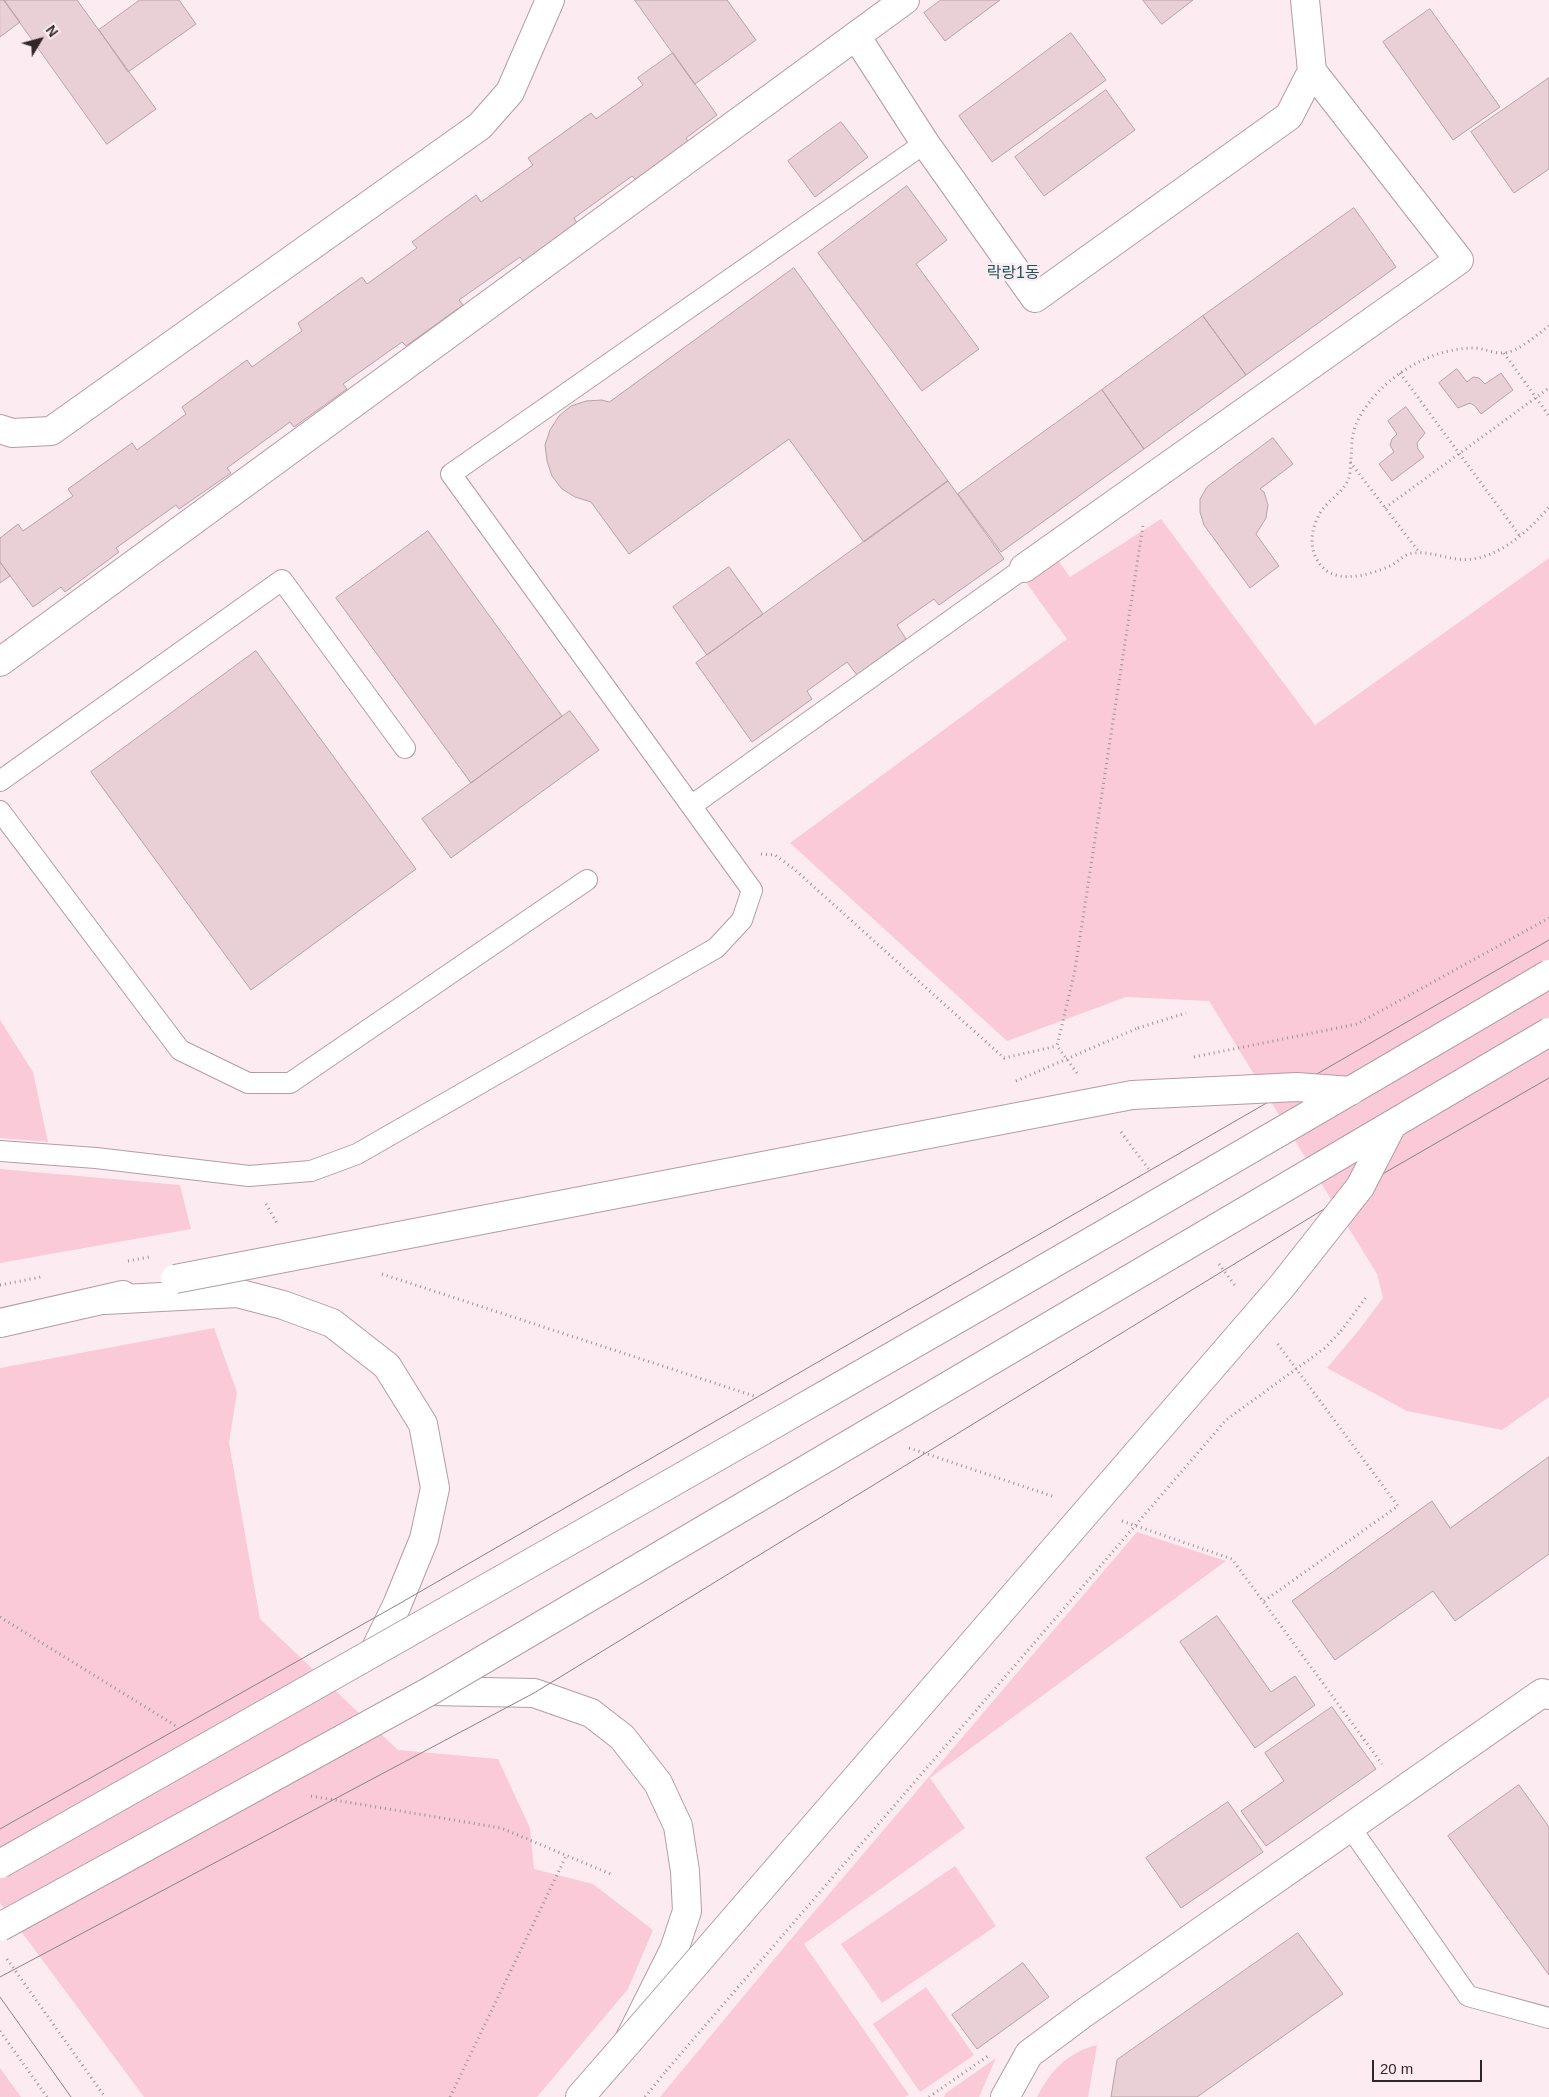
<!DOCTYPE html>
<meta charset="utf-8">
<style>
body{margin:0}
#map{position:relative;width:1549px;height:2097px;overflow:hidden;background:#fcecf1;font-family:Arial,sans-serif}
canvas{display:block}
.north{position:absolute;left:15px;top:15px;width:50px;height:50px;-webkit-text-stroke:4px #fcecf1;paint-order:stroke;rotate:53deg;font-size:14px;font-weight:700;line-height:20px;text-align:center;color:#31272a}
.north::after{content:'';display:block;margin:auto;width:18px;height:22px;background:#31272a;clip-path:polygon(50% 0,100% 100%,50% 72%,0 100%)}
.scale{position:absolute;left:1372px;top:2060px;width:110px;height:22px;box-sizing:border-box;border:2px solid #31272a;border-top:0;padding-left:6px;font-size:15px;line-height:18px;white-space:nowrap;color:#31272a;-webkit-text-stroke:4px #fcecf1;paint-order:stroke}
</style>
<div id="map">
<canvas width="1549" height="2097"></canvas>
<div class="north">N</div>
<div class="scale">20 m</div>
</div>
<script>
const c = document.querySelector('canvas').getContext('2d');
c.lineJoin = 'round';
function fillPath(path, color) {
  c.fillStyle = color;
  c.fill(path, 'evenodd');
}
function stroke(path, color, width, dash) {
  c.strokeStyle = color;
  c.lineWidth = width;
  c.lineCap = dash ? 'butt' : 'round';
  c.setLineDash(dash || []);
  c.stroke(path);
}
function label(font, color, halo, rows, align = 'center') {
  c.font = font + ' Arial,"Noto Sans KR",sans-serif';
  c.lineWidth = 5;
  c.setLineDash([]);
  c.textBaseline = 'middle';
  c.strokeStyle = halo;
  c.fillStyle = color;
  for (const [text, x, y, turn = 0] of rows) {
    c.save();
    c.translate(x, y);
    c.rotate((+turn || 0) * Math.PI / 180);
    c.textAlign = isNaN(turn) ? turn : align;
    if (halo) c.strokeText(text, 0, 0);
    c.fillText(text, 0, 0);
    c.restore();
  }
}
fillPath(new Path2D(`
 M1161,519L1315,725L1549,558V1397L1502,1430L1407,1411L1327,1368L1359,1330L1383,1298L1377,1274L1209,1001L1126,997L1007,1041L790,843L1067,639L1025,581L1057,559L1070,577Z
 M0,1020L33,1072L48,1142L0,1138Z
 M0,1169L180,1185L191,1229L0,1263Z
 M214,1328L237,1392L229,1443L260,1619L398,1750L498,1759L530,1828L534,1869L593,1884L653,1930L628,1989L537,2097H144L0,1903V1368Z
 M1137,1532L1226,1561L930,1778L965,1828L804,1944L909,2095L905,2097H660L796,1933Z
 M955,1866L996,1926L882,2003L841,1944Z
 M926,1987L974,2055L920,2092L873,2024Z
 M1097,2045L1088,2097H1037C1050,2071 1068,2052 1097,2045Z
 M996,2058L979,2097H944L946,2093Z
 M0,2068L21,2097H0Z`), '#facad9');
const building = new Path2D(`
 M0,0H4L20,22L0,37Z
 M4,0H77L156,109L107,144Z
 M140,0H179L196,24L128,72L99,30Z
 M635,0H727L756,40L695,84Z
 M941,0H1000L945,41L924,13Z
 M1143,0H1193L1162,24Z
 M1430,9L1500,107L1453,140L1383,42Z
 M1071,33L1106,80L992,162L959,116Z
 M673,53L717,115L686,138L689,143L636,180L632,176L574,218L577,223L524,262L520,257L459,300L463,305L406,346L402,342L343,384L347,389L294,427L290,422L227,468L231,473L179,509L176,505L116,548L119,552L65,592L61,587L33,607L0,562V538L18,524L23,531L73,496L68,489L132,443L137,450L186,414L182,407L247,360L252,367L302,331L298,323L362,277L367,284L417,248L412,242L476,195L481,202L533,165L528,158L591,113L596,119L643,85L638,78Z
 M1549,78V169L1514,193L1471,132Z
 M1106,90L1135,130L1044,196L1015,157Z
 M841,122L868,157L815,197L788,161Z
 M907,186L947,240L916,264L979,349L922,391L818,253Z
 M1354,208L1396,267L1246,375L1203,316Z
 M794,268L948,481L864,542L789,439L629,554L591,502L575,497L562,489L552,476L547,461L545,445L550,430L559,416L571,406L586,401L602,400L609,402Z
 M1203,316L1246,375L1144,449L1102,390Z
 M1457,369L1467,382L1473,377L1479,378L1485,384L1501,373L1513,390L1481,414L1475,406L1470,403L1458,408L1439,383Z
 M1102,390L1144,449L1001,552L958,494Z
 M1406,407L1425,433L1417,443L1418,449L1424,457L1392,481L1379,464L1394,452L1390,445L1392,439L1397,434L1388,421Z
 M1273,438L1293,464L1260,489L1264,492L1268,505L1266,518L1256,534L1279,566L1250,588L1204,525L1200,512V499L1207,487Z
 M948,481L1004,559L939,605L934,599L897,625L906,639L857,675L847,662L807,691L812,699L752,742L696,663Z
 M428,531L562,716L471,783L336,598Z
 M0,562L10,576L0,583Z
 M729,567L763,614L707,655L673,607Z
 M256,651L416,869L251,990L91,772Z
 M570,711L599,750L451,858L422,819Z
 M1549,1457V1554L1455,1621L1433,1591L1335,1660L1292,1601L1432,1501L1450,1528Z
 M1217,1616L1271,1692L1295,1676L1315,1705L1255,1748L1180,1642Z
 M1332,1707L1376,1769L1266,1846L1241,1811L1284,1781L1265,1753Z
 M1519,1785L1549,1827V1975L1448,1836Z
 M1228,1802L1263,1852L1181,1908L1146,1858Z
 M1298,1933L1343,1994L1197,2097H1111L1117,2060Z
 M1023,1963L1049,1997L977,2049L952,2015Z`);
fillPath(building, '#e9d0d7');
stroke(building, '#b8a0a7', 1);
const service = new Path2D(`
 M0,781L282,580L405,748
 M691,806L1024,568
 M0,811L180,1050L248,1083H290L587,880
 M0,1151L96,1158L249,1176L311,1171L357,1154L716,948L742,920L752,890L451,474L925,143
 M1350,1827L1468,1996L1549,2018`);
const minor = new Path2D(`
 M856,36L925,143L1035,298L1289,116L1312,71L1305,0
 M0,429L12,433L51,431L480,126L510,92L550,0
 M1024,568L1459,260L1312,71
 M0,662L905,0
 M1005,2097L1029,2054L1084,2013L1542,1693L1549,1695`);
const trunk = new Path2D(`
 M105,1300L237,1293L283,1305L332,1323L387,1366L423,1424L435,1488L424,1539L397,1605L374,1652
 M0,1323L123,1295
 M430,1691L534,1693L591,1713L622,1737L658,1783L678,1826L685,1871L687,1911L674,1950L628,2042L580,2097`);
stroke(service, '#b59ca4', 22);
stroke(minor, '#b59ca4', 30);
stroke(trunk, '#b59ca4', 30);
stroke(new Path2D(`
 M1549,326C1536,335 1520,351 1504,353C1494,354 1484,348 1474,348C1439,348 1404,366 1380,390C1369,401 1355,420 1353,435C1351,443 1352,450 1351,458C1350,465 1351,474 1348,480C1342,494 1326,501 1319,515C1312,528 1309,544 1316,558C1330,587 1367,576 1390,566C1397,563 1402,556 1409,554C1425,550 1441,557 1457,559C1493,564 1528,532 1549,507
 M1504,353L1549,416
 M1400,373L1520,536
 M1350,462L1419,552
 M1385,508L1549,388
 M761,854L775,855L793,868L1004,1058L1057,1046
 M1138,1028L1186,1013
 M1077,1073L1057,1046L1075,970L1143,525
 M1121,1132L1150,1171
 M266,1204L278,1225
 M128,1261L149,1257
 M1219,1264L1236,1287
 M382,1274L754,1396
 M0,1285L41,1277
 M1341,1331L1367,1296
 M909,1448L1055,1497
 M1122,1521L1232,1559L1382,1764
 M1264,1601L1398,1506L1277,1343
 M0,1617L176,1726
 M311,1796L501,1828L613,1875
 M7,1959L105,2097
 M0,2031L47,2097
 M450,2097L566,1856
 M645,2097L666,2071
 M929,2097L988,2056`), '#9e9195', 3, [1, 4]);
stroke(service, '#fff', 20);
stroke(minor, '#fff', 28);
stroke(trunk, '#fff', 28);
stroke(new Path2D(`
 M0,1829L397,1605L1549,940
 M0,1977L534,1693L1360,1187L1549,1078
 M0,1997L71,2097`), '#8e8185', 1);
const trunkBridge = new Path2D(`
 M175,1279L1132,1095L1297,1087L1351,1091
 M0,1864C518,1571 1036,1277 1549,974
 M0,1927L430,1691L1549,1032
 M628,2042L1282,1286L1360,1187L1391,1127`);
stroke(trunkBridge, '#b59ca4', 30, []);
stroke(new Path2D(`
 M1194,1057L1357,1024L1549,918
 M1016,1081L1138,1028
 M666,2071L1226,1420L1325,1348L1341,1331`), '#9e9195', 3, [1, 4]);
stroke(trunkBridge, '#fff', 28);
label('16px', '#1a545c', '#fcecf1', [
 ["락랑1동",1013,274]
]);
</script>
